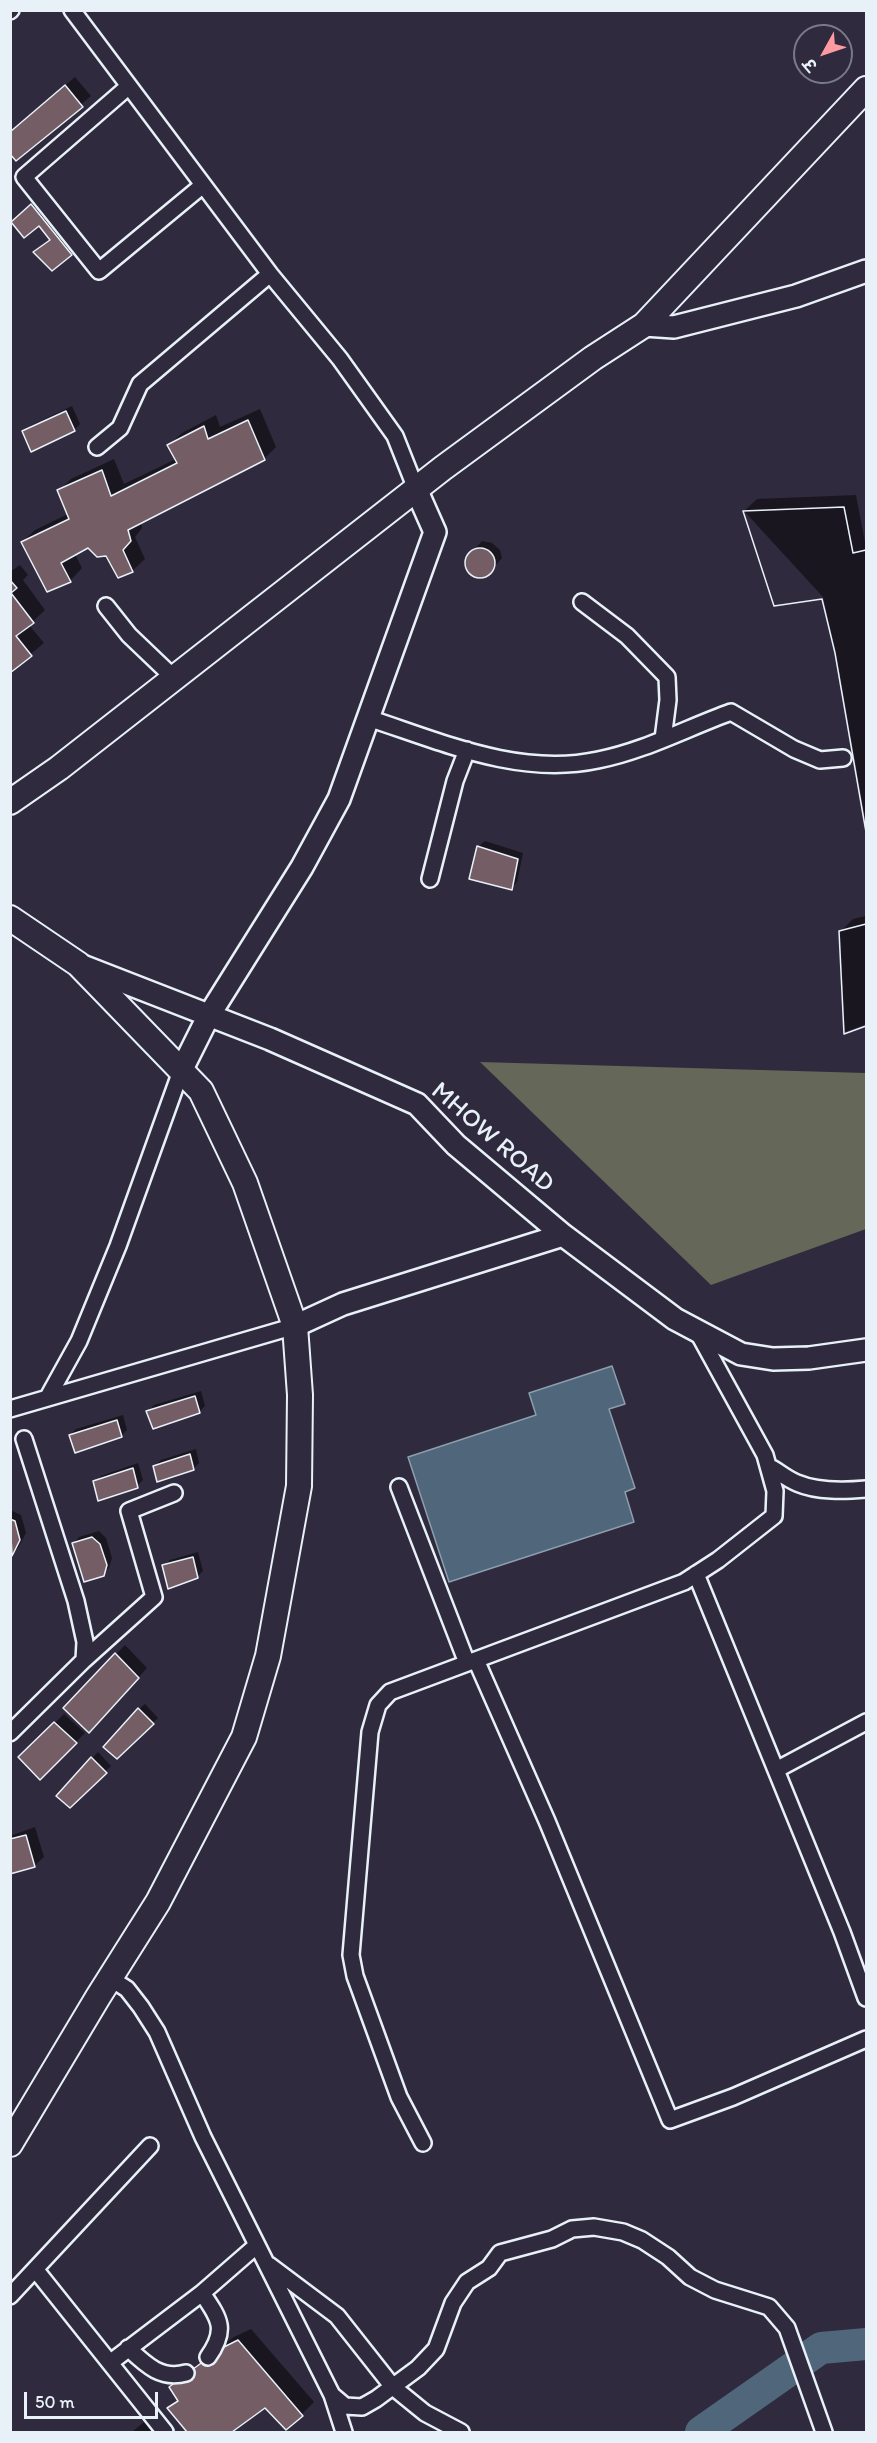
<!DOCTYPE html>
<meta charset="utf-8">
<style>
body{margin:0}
#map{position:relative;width:877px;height:2443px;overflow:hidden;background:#2f2a3d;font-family:Itim,"Playpen Sans Deva",sans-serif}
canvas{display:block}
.frame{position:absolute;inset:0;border:12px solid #e8f1f8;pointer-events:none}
.north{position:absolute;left:793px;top:24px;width:60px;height:60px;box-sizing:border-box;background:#2f2a3d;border:2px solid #797a88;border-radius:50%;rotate:230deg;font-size:16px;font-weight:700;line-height:24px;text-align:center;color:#e8f1f8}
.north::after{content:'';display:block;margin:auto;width:21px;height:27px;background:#ff9aa2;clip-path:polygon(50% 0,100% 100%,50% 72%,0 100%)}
.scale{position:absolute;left:24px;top:2392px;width:134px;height:27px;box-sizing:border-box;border:3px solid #e8f1f8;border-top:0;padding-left:8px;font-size:18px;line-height:21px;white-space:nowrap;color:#e8f1f8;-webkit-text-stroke:4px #2f2a3d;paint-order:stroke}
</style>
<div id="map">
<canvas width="877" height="2443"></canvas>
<div class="frame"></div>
<div class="north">उ</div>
<div class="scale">50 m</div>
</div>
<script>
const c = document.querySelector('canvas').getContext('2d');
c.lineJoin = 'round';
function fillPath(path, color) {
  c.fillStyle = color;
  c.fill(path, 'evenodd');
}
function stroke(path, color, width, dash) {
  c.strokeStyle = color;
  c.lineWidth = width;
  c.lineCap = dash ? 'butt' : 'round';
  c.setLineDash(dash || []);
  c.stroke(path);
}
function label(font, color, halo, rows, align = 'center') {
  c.font = font + ' Itim,sans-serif';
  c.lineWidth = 4.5;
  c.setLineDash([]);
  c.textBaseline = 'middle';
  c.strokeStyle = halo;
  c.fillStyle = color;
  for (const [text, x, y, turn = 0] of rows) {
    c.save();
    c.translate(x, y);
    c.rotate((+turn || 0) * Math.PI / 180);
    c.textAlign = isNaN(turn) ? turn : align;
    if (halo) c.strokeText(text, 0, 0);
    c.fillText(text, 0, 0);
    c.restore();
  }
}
fillPath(new Path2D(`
 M480,1062L866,1073V1229L711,1285Z`), '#656758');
const water = new Path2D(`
 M612,1366L625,1404L609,1409L635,1488L625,1492L634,1522L449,1582L408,1457L536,1415L529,1393Z`);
fillPath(water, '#50667b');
stroke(water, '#8d9ead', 1.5);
fillPath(new Path2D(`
 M75,77L91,96L16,159L10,133Z
 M38,199L76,248L71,254L35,252L51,239L39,224L19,216Z
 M72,406L80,424L74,430L24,432L30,426Z
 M260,409L276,447L264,459L141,522L142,528L135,537L145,559L132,571L107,555L88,546L75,554L82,568L70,581L22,542L35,530L68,514L59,491L71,479L114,459L124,484L176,459L169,445L182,433L216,415L220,427Z
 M856,495L865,542L866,541V824L836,653L823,597L744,511L757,499Z
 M482,541L492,543L500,550L502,558L489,573L483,577H476L469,572L465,565L469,555Z
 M20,565L28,575L23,580L45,610L29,625L44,643L10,671V572Z
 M485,841L523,853L517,882L511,888L471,878L479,846Z
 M866,916V1024L845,1032L840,932L853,919Z
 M201,1391L205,1406L199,1412L148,1411L154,1405Z
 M123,1415L127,1430L121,1436L70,1435L76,1429Z
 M196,1449L199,1463L193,1469L155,1466L161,1460Z
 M138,1463L143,1480L137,1486L95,1482L101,1476Z
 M10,1510L21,1515L26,1533L18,1548L12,1554Z
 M99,1531L106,1538L112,1558L109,1568L103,1575L73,1543L79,1537Z
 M198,1552L203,1571L197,1577L164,1566L170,1560Z
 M125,1645L147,1668L98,1722L116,1654Z
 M145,1704L158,1718L117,1757L139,1709Z
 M64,1714L85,1733L40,1778L20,1757Z
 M98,1752L111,1766L70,1806L58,1795Z
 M35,1827L44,1857L34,1866L10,1873V1836Z
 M251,2329L314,2402L302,2414L265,2406L230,2432H188L169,2408L178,2399L183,2375L234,2337Z
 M144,2422L152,2432H132Z`), '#0007');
stroke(new Path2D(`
 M701,2432L821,2348L866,2344`), '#50667b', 32);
const building = new Path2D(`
 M65,85L83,107L16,161L10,154V132Z
 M31,204L72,255L52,271L33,252L50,240L39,226L24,238L11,222Z
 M66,411L75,431L31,452L22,431Z
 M248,420L265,460L128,530L131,541L123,550L133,572L118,578L106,556L97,557L88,548L61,563L71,582L47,592L21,542L69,519L57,490L102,470L111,496L177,463L167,445L204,426L208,439Z
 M844,507L853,553L866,550V832L835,653L822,599L774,606L743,511Z
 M844,507L853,553L866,550V832L835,653L822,599L774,606L743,511Z
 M465 563a15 15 0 1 1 30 0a15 15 0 1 1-30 0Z
 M10,580L17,588L11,593L34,623L16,636L32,656L10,673Z
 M477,846L518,859L512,890L469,879Z
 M866,924V1026L844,1034L839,931Z
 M866,924V1026L844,1034L839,931Z
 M195,1396L200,1413L153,1429L146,1411Z
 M117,1420L122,1437L75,1453L69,1435Z
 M190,1454L194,1470L157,1482L153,1466Z
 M133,1468L138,1488L98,1501L93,1481Z
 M10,1519L15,1521L20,1540L12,1556Z
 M92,1537L100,1544L107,1565L104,1576L84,1582L72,1543Z
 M193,1557L198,1578L168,1589L162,1565Z
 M115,1653L139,1678L89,1733L63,1708Z
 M138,1708L154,1724L117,1759L103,1747Z
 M54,1722L77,1743L40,1780L18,1757Z
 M91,1757L107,1773L70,1808L56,1796Z
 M26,1835L35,1867L10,1874V1839Z
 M238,2340L303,2416L286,2430L265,2408L232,2432H187L167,2408L178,2401L169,2387L220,2349Z`);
fillPath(building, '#755d65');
stroke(building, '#e8f1f8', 1.5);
const street = new Path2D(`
 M72,10L270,274L340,359L395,436L416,489
 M10,11L11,10
 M129,86L24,177L99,271L203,185
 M97,447L120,428L140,384L270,274
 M582,602L627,636L667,677L668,700L663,739
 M106,606L129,635L174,678
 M368,718C442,742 519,777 598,760C644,751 687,728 731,712L794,749L820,760L843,758
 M430,879L455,781L467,750
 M48,1397L79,1341L118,1246L181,1071
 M10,1409L295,1326
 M768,1466C778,1471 787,1479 797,1483C818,1492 844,1491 866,1489
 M399,1487L467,1663
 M696,1574L842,1932L866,1998
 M84,1660L154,1597L129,1511L174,1493
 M476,1660L547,1821L670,2120L733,2097L866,2039
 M10,1733L84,1660L85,1642L76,1601L24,1439
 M776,1770L866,1722
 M110,1978L127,1989L141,2007L157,2032L203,2137L332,2395L344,2432
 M423,2143L399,2097L355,1976L351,1955L370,1732L378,1705L390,1692L684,1582L718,1560L774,1516L775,1491L765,1455L697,1331
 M269,2265L337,2316L393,2387L425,2413L461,2432
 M35,2269L165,2432
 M202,2293L256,2246
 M10,2296L150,2146
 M128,2348C146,2365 161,2380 186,2373
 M111,2362L202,2293C219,2318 228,2329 208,2357
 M332,2395L345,2406L362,2407L376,2399L418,2368L436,2349L453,2303L467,2282L489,2268L500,2253L552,2239L572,2229L594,2227L623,2232L642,2240L668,2257L690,2277L715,2290L769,2307L787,2328L824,2432`);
const secondary = new Path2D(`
 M644,325L674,327L796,296L866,271
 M80,965L270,1039L417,1104L456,1145L563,1235L675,1319L741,1354L773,1359L809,1358L866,1350
 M181,1071L208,1017L302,867L339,799L435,532L416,489
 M295,1326L343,1304L563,1235`);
const primary = new Path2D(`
 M10,802L59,768L443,468L593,358L644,325L866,89
 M10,918L78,964L201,1091L245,1183L295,1326L300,1395L299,1486L268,1656L244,1737L158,1902L98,1997L10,2144`);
stroke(street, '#e8f1f8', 20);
stroke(secondary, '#e8f1f8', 26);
stroke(primary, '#e8f1f8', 28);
stroke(street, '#2f2a3d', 15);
stroke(secondary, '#2f2a3d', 21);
stroke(primary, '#2f2a3d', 24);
label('26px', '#e8f1f8', '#2f2a3d', [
 ["MHOW ROAD",492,1138,41]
]);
</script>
